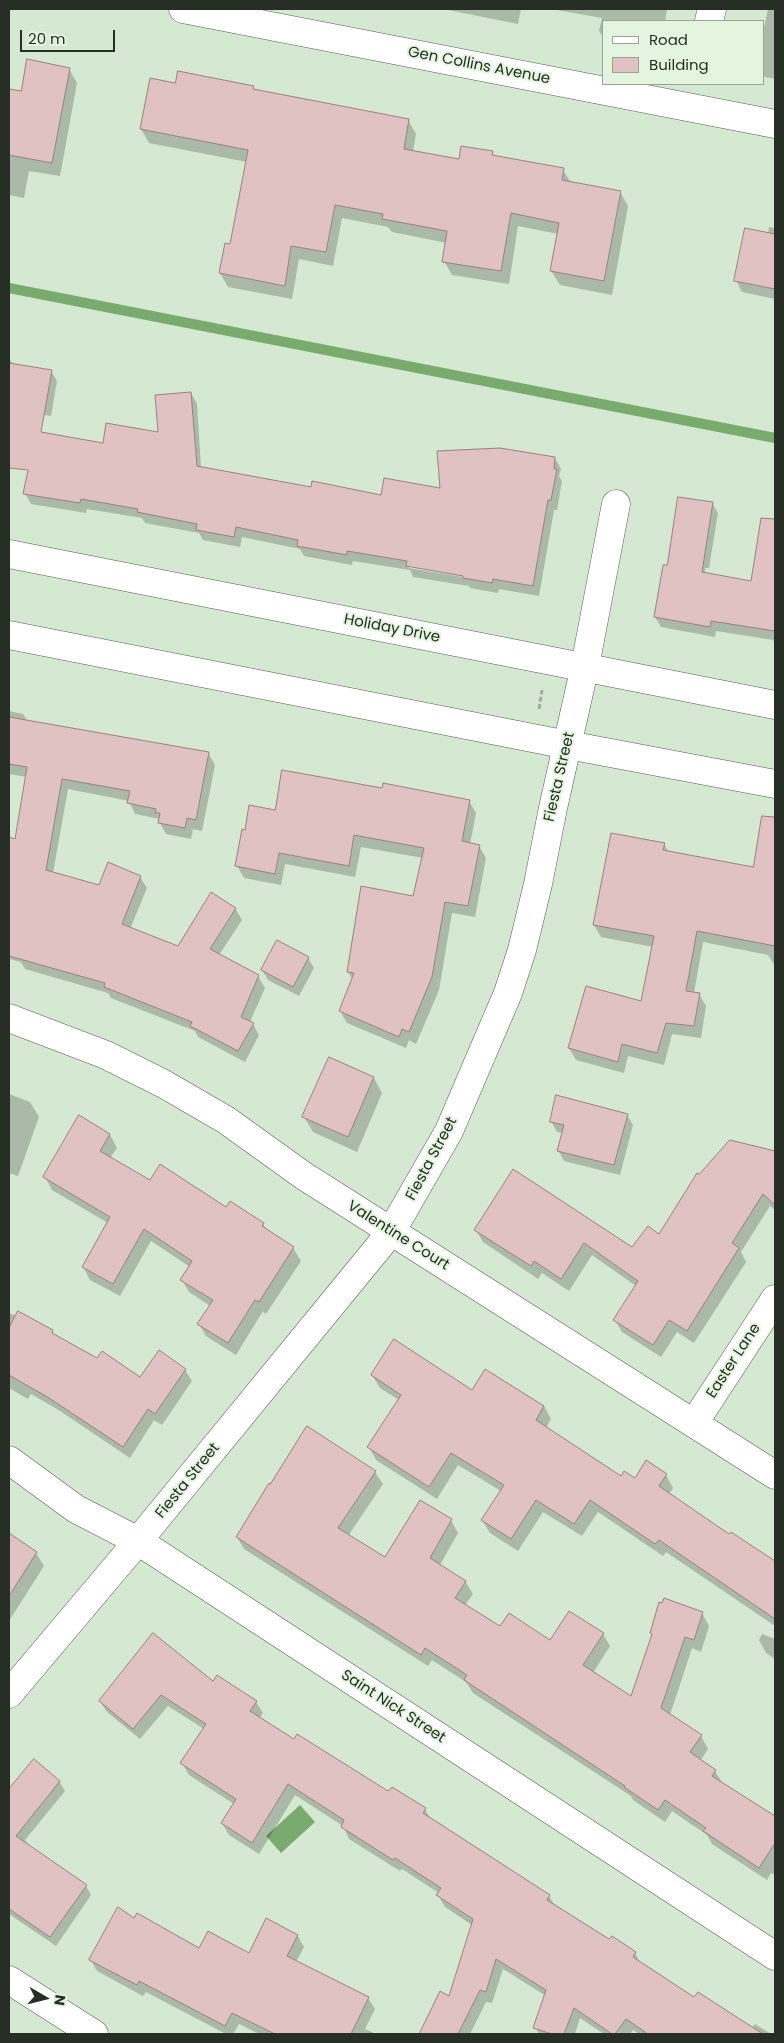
<!DOCTYPE html>
<style>
body{margin:0}
#map{position:relative;width:784px;height:2043px;overflow:hidden;background:#d5e8d2;font-family:Poppins,sans-serif}
canvas{display:block}
.frame{position:absolute;inset:0;border:10px solid #272e26;pointer-events:none}
.legend{position:absolute;left:602px;top:20px;width:162px;height:65px;box-sizing:border-box;background:#e3f5df;border:1px solid #98a595;margin:0;padding:6px 9px;list-style:none;font-size:15px;color:#272e26}
.legend li{display:flex;align-items:center;gap:10px;height:25px}
.legend b{width:25px;border:1px solid #98a595}
.north{position:absolute;left:20px;top:1973px;width:50px;height:50px;-webkit-text-stroke:4px #e3f5df;paint-order:stroke;rotate:98deg;font-size:14px;font-weight:700;line-height:20px;text-align:center;color:#272e26}
.north::after{content:'';display:block;margin:auto;width:18px;height:22px;background:#272e26;clip-path:polygon(50% 0,100% 100%,50% 72%,0 100%)}
.scale{position:absolute;left:20px;top:30px;width:95px;height:22px;box-sizing:border-box;border:2px solid #272e26;border-top:0;padding-left:6px;font-size:15px;line-height:18px;white-space:nowrap;color:#272e26;-webkit-text-stroke:4px #e3f5df;paint-order:stroke}
</style>
<div id="map">
<canvas width="784" height="2043"></canvas>
<div class="frame"></div>
<ul class="legend">
<li><b style="height:6px;background:#fff"></b>Road</li>
<li><b style="height:14px;background:#e1c2c3"></b>Building</li>
</ul>
<div class="north">N</div>
<div class="scale">20 m</div>
</div>
<script>
const c = document.querySelector('canvas').getContext('2d');
c.lineJoin = 'round';
function fillPath(path, color) {
  c.fillStyle = color;
  c.fill(path, 'evenodd');
}
function stroke(path, color, width, dash) {
  c.strokeStyle = color;
  c.lineWidth = width;
  c.lineCap = dash ? 'butt' : 'round';
  c.setLineDash(dash || []);
  c.stroke(path);
}
function label(font, color, halo, rows, align = 'center') {
  c.font = font + ' Poppins,sans-serif';
  c.lineWidth = 4;
  c.setLineDash([]);
  c.textBaseline = 'middle';
  c.strokeStyle = halo;
  c.fillStyle = color;
  for (const [text, x, y, turn = 0] of rows) {
    c.save();
    c.translate(x, y);
    c.rotate((+turn || 0) * Math.PI / 180);
    c.textAlign = isNaN(turn) ? turn : align;
    if (halo) c.strokeText(text, 0, 0);
    c.fillText(text, 0, 0);
    c.restore();
  }
}
fillPath(new Path2D(`
 M300,1805L315,1822L281,1853L266,1836Z`), '#79ab6f');
fillPath(new Path2D(`
 M443,9H521L518,24Z
 M551,9H667L665,21H603V37L599,31L602,18Z
 M768,9H775V79L765,77L763,73V33Z
 M69,69L77,83L60,176L29,171L24,198L9,195V90L22,93Z
 M176,84L253,87L255,91L408,120L416,134L413,152L460,161L492,152L495,157L563,170L571,183L620,192L628,206L612,295L560,285L551,271L558,234L518,226L509,284L452,275L444,261L447,243L392,232L388,227L342,218L333,266L299,259L292,299L228,287L220,273L231,245L247,162L149,143L141,129Z
 M769,227L775,228V299L742,292L736,280L768,234Z
 M9,359L14,365L51,371L57,381L51,416L9,409Z
 M191,393L197,404L201,468L312,488L382,496L441,489L555,458L561,469L559,476L562,481L557,510H554L539,596L499,589L498,593L470,588L469,586L413,577L410,570L353,561L352,565L304,556L300,549L242,537L240,547L203,540L199,533L145,523L142,518L87,509L86,513L31,504L25,493L104,445L159,433ZM409,566L469,576V578L409,568Z
 M712,503L718,513L709,568H705V574L775,587V644L773,640L716,631L715,637L661,627L655,617L668,567Z
 M9,711L23,714L28,722L208,753L215,765L202,831L193,829L191,839L166,834L160,823V819L135,814L129,801L68,789L53,873L99,886L140,877L147,888L130,929L179,948L235,908L242,920L219,955L258,976L265,988L250,1022L253,1024L259,1035L245,1062L198,1037L195,1031L111,998L108,993L25,969L21,962L9,959V839L16,841L27,777L9,774Z
 M383,790L469,801L476,813L470,844L479,846L486,858L475,917L452,913L439,990L416,1044L409,1040L406,1048L347,1023L340,1011L353,980L348,972L414,898L423,858L361,847L355,877L285,864L281,885L244,878L237,866L276,811Z
 M664,844L669,853L754,869L755,862L775,866V966L768,955L703,942L694,993L699,994L706,1006L701,1038L672,1034L664,1065L628,1056L624,1073L576,1060L569,1048L642,1003L653,947L601,937L594,925Z
 M308,958L314,968L299,996L268,980L262,970Z
 M374,1078L382,1093L357,1152L313,1132L304,1117Z
 M9,1094L30,1102L39,1117L18,1176L9,1173Z
 M627,1115L633,1125L620,1175L564,1161L558,1150L563,1133L557,1132L551,1121Z
 M80,1117L110,1135L117,1148L110,1158L150,1182L227,1208L230,1203L263,1224L268,1232L293,1248L301,1261L266,1314L263,1311L236,1355L206,1336L199,1324L210,1306L189,1292L182,1280L190,1267L151,1241L120,1296L90,1280L83,1267L108,1223L52,1190L45,1177Z
 M730,1141L775,1153V1210L770,1206L741,1252L746,1262L694,1343L677,1332L661,1357L622,1332L615,1320L636,1286L592,1255L569,1291L542,1273L538,1279L483,1242L476,1230L633,1248L659,1236L700,1176Z
 M9,1313L52,1331L56,1337L97,1360L140,1379L185,1370L192,1381L162,1425L154,1420L130,1458L57,1409L31,1394L28,1399L9,1388Z
 M372,1375L544,1406L551,1419L546,1428L622,1477L635,1480L666,1475L673,1488L669,1494L730,1535L731,1533L775,1562V1626L666,1552L663,1556L598,1512L582,1536L543,1512L518,1551L490,1533L482,1520L501,1491L458,1465L437,1499L376,1460L369,1447L399,1400L380,1388Z
 M375,1472L383,1484L348,1536L386,1558L451,1520L458,1533L440,1565L465,1581L473,1594L465,1605L501,1628L550,1642L603,1634L610,1646L593,1673L632,1698L652,1635L651,1633L702,1613L709,1626L701,1652L692,1648L670,1715L701,1736L708,1749L700,1761L715,1771L723,1784L775,1818V1875L771,1873L767,1880L712,1844L707,1835L672,1811L665,1822L633,1800L631,1796L473,1693L466,1682L432,1660L428,1666L244,1549L237,1537Z
 M9,1534L36,1553L44,1566L9,1621Z
 M762,1634L775,1639V1659L766,1653L759,1640Z
 M214,1682L256,1702L263,1713L259,1719L294,1741L389,1793L425,1809L431,1820L549,1896L556,1908L610,1941L635,1953L641,1964L694,1999L752,2028L755,2024L771,2034H639L633,2030L630,2034H604L580,2018L575,2034H539L535,2027L546,1996L503,1969L492,2003L486,2002L470,2034H420L441,1993L450,1998L472,1925L445,1907L438,1895L439,1893L402,1869L400,1871L349,1839L343,1826L295,1795L259,1854L229,1835L222,1823L234,1804L189,1775L182,1763L204,1729L168,1706L140,1739L107,1712L100,1701Z
 M34,1761L59,1781L65,1791L25,1840L30,1847L86,1886L91,1895L56,1946L9,1914V1791Z
 M135,1919L200,1949L249,1954L297,1935L304,1947L296,1962L368,1998L375,2009L365,2029L376,2034H259L239,2024L233,2034H226L146,1992L143,1996L97,1971L91,1960Z`), '#0003');
stroke(new Path2D(`
 M9,288L775,438`), '#79ab6f', 10);
const building = new Path2D(`
 M27,59L70,68L52,163L9,155V89L21,91Z
 M178,71L254,86L253,89L409,119L404,149L459,159L461,146L493,151L492,155L564,168L562,180L621,191L604,281L550,271L559,223L511,213L501,271L442,262L447,231L382,219L383,214L335,205L326,252L291,246L285,286L219,273L225,243L230,244L248,150L140,129L150,78L175,83Z
 M745,228L775,234V289L734,281Z
 M9,363L52,370L41,432L103,443L106,423L158,432L155,395L191,392L197,466L311,487L312,481L381,495L384,478L440,488L437,451L500,448L555,457L554,469H557L551,500H548L533,586L493,579L492,583L463,578V576L406,566L407,561L347,551V555L297,546L298,540L236,527L234,537L196,530L197,524L137,512L138,509L81,499L80,503L23,494L28,470L9,468Z
 M678,497L713,502L702,572L751,581L761,518L775,519V631L711,621L710,627L654,617L663,565H667Z
 M9,717L209,752L196,820L187,818L185,828L158,823L160,813H155L156,809L127,803L130,791L62,779L46,870L99,885L108,862L141,876L122,924L178,946L211,892L236,908L210,949L259,975L241,1017L254,1023L238,1051L190,1026L192,1022L104,987L105,983L9,956V837L15,839L27,767L9,764Z
 M282,770L382,788L383,783L470,800L462,841L480,845L468,906L445,902L432,977L409,1032L402,1029L399,1037L339,1011L354,973L347,972L361,886L413,896L424,848L354,835L349,866L279,853L275,874L235,866L242,829L245,830L249,805L275,810Z
 M762,816L775,817V946L697,931L686,991L700,993L694,1026L666,1023L657,1053L622,1044L618,1062L568,1048L586,986L641,1001L654,936L593,925L611,833L665,843L663,850L753,867Z
 M277,940L309,957L293,987L261,970Z
 M329,1057L374,1077L348,1137L302,1117Z
 M556,1095L628,1114L614,1165L557,1151L564,1125L550,1122Z
 M79,1115L110,1134L100,1151L150,1180L160,1164L226,1207L230,1201L264,1223L262,1226L294,1247L259,1302L255,1300L228,1343L197,1324L213,1300L180,1280L192,1261L144,1229L113,1284L82,1267L110,1217L43,1177Z
 M730,1140L775,1151V1205L763,1194L732,1243L739,1248L687,1331L669,1320L653,1345L613,1320L638,1281L584,1243L561,1279L534,1261L531,1266L474,1230L513,1169L632,1247L648,1226L659,1234L697,1173L699,1174Z
 M18,1311L53,1330L52,1333L97,1358L102,1351L140,1377L159,1350L186,1369L155,1414L148,1409L123,1447L49,1398L9,1375V1328Z
 M394,1339L472,1390L485,1369L544,1406L536,1420L621,1476L624,1471L635,1478L646,1460L667,1474L659,1486L729,1534L731,1532L775,1561V1619L659,1540L655,1544L590,1500L574,1524L536,1500L511,1539L481,1520L504,1485L451,1453L429,1487L367,1447L401,1395L371,1375Z
 M307,1426L376,1471L338,1528L385,1557L420,1500L452,1519L430,1558L466,1581L455,1598L500,1626L509,1613L550,1640L569,1611L604,1633L583,1665L631,1696L652,1634L650,1633L659,1602L662,1603L664,1598L703,1612L694,1640L685,1637L661,1708L702,1735L690,1752L716,1770L712,1776L775,1816V1843L759,1868L703,1831L706,1828L665,1800L658,1810L624,1787L625,1786L464,1680L467,1675L425,1648L421,1655L236,1537L269,1483L270,1484Z
 M9,1533L37,1552L9,1596Z
 M153,1633L213,1681L217,1675L257,1701L250,1711L294,1739L297,1734L388,1791L392,1787L426,1808L423,1813L550,1895L547,1900L609,1939L612,1936L636,1952L633,1957L694,1997L698,1992L763,2034H648L626,2019L615,2034H612L574,2008L564,2034H552L533,2028L546,1990L496,1959L486,1992L480,1990L458,2034H419L440,1991L449,1996L473,1919L436,1895L441,1888L395,1858L393,1860L341,1827L344,1820L288,1784L252,1843L221,1823L236,1799L180,1763L206,1724L161,1695L133,1729L99,1701Z
 M34,1759L60,1781L16,1836L87,1885L50,1937L9,1909V1789Z
 M118,1907L134,1918L137,1913L199,1948L208,1931L249,1953L266,1918L298,1935L287,1956L369,1997L351,2034H275L232,2013L225,2026L139,1981L137,1985L89,1960Z`);
fillPath(building, '#e1c2c3');
stroke(building, '#9b7f80', 1);
const street = new Path2D(`
 M183,9L775,124
 M709,21L712,9
 M9,1018L106,1055L164,1084L226,1120L304,1176L775,1475
 M694,1423L775,1299
 M9,1460L76,1509L138,1541L775,1956
 M9,1694L138,1541L391,1232L449,1131L508,993L522,950L538,884L553,808L585,666L616,504
 M9,1980L94,2034`);
const secondary = new Path2D(`
 M9,554L775,705
 M9,635L568,745L775,784`);
stroke(street, '#52614f', 29);
stroke(secondary, '#52614f', 29);
stroke(new Path2D(`
 M539,709L542,690`), '#9ead9b', 3, [5, 2.5]);
stroke(street, '#fff', 28);
stroke(secondary, '#fff', 28);
label('15px', '#272e26', '#e3f5df', [
 ["Gen Collins Avenue",479,66,11],
 ["Holiday Drive",392,629,11],
 ["Fiesta Street",560,777,-77],
 ["Fiesta Street",432,1159,-62],
 ["Valentine Court",398,1236,32],
 ["Easter Lane",734,1361,-57],
 ["Fiesta Street",188,1481,-51],
 ["Saint Nick Street",393,1707,33]
]);
</script>
